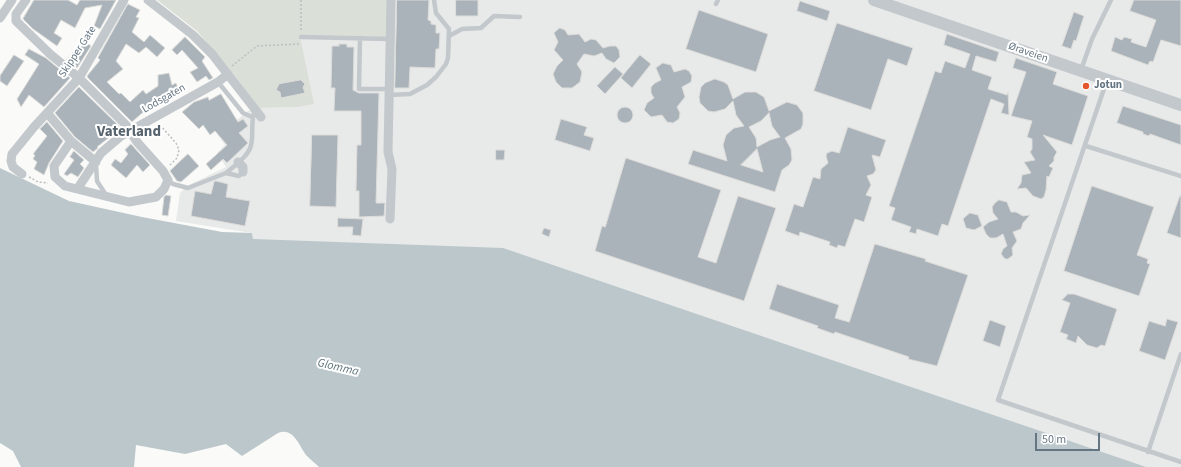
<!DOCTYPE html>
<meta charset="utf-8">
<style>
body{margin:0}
#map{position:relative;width:1181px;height:467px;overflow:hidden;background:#fafaf8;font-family:"Source Sans 3",sans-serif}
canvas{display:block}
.scale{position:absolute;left:1035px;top:433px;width:65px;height:18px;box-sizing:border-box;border:2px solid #657683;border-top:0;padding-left:5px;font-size:12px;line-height:14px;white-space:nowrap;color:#657683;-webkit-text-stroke:3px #fff;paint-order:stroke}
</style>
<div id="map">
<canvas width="1181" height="467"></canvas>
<div class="scale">50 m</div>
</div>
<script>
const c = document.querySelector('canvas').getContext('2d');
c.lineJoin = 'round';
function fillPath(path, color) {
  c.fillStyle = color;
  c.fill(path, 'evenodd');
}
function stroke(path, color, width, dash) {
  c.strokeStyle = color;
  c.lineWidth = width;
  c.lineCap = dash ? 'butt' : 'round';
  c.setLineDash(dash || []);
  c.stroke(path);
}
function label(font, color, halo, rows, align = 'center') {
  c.font = font + ' "Source Sans 3",sans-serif';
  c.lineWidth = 4;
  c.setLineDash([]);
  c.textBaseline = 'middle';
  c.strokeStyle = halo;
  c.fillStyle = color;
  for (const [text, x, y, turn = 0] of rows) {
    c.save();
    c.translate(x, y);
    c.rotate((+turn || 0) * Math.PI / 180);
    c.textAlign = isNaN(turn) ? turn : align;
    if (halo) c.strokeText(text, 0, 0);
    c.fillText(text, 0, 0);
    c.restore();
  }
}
fillPath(new Path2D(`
 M391,0H1181V467H1146L253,239L252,233L176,221L180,193L187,186L226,167L217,153L225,145L218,135L248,111L259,108L297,107L300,37Z`), '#e8e9e9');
fillPath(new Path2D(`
 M157,0H391L390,41L300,37L314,104L297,107L259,108L231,71L197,31Z`), '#dadfd7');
fillPath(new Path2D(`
 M0,168L69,201L142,217L222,232L252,233L253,239L503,248L1146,467H319C316,464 311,460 307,456C300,448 294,426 278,433L242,456L226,444L185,454L136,445L134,467H21L13,451L0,443Z`), '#bbc7cb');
const building = new Path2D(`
 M34,0H68L77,5L80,0H116L100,29L94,26L102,5L85,8L75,28L61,20L54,33L62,38L57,46L33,29L23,19Z
 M397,0H429L428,20L431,21V24L436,25V33H440L439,49H436L435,68L410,67L409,88H395Z
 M456,0H478V16H456Z
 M1134,0H1181V46L1161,40L1153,62L1150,61L1148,65L1111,51L1115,37L1122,40L1124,37L1132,39L1131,42L1146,47L1156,20L1130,11Z
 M800,1L830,11L827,21L797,11Z
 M128,4L140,10L136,17L139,18L132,32L144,42L150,35L165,48L157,57L146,47L139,53L126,44L116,61L123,69L107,82L119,94L121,93L130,102L143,90L146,94L158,86V75L169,73L172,85L176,83L179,90L141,114L132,122L88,78L87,76L100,60L98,58Z
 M699,10L768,34L756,72L686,49Z
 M1074,12L1084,16L1076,41L1074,40L1071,49L1062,46Z
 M837,23L913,48L907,66L888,59L871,110L814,91Z
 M560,28L565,30L568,35L579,34L585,42L591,39L596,40L603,48L610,46H616L619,50L620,57L614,63L606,59L602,53L594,56L584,54L577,64L582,72L580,82L572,88H562L556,82L553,74L557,66L563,60L554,50L558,42L554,33Z
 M947,34L999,52L996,62L976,56L972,70L992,77L988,89L1007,95L1008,92L1009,115L1001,113L1004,104L991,99L948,226L942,224L938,236L917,229L916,234L909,232L911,227L891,220L895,208L889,206L935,71L941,73L945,61L965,68L970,54L944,45Z
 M185,37L205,57L202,61L213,78L209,80L206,76L197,82L190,72L198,68L182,50L177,55L172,50Z
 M83,40L91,46L77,68L67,60Z
 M339,44H347V47H354L353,90L359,93H379L376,203H385L384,216L359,217V191H356L357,145H361V111H334L335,88H331L332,46H339Z
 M29,49L46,58L70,78L44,107L29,95L21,107L17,99L39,64L25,55Z
 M14,55L24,61L7,86L0,81V76Z
 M640,55L651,64L632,88L621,78Z
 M1016,58L1057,72L1053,84L1088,96L1072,145L1043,135L1057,152L1054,157V161L1049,166L1053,168L1049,177L1047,176L1046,190L1044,197L1041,199L1033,196L1026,188L1017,189L1021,183L1022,175L1031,173L1024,162L1035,160L1030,152L1032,149V139L1027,137L1032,121L1011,116L1026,72L1013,68Z
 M663,63L671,65L674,72L685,69L689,71L692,76L691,82L682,87L685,97L677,107L680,113L679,119L673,123L667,122L662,115L651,117L644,110L647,103L654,98L651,93V87L655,83L661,80L656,68Z
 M615,67L623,74L605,94L597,86Z
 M715,79L724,82L728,85L733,99L745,92H756L764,97L769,111L787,102L797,105L803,113V124L801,129L785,138L791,149L792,160L789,165L782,170L775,192L688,164L693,150L727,161L723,145L726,135L734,128L744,126L736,115L733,101L725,109L714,112L708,111L700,103L699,97L701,87L705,83ZM769,113L772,126L780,137L770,140L757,147L756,138L749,127L761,121ZM757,149L763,172L741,165Z
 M301,80L305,84L303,87L305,93L281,98L280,92L276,90L279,84Z
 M79,87L121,128L97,147L98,148L93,152L75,137L55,113Z
 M221,94L238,122L243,119L248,126L239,133L248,143L227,163L223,159L211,170L206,164L227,145L215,131L210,135L203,125L199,129L182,112L194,102L208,97L209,100Z
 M1123,106L1181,125V145L1150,134L1149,136L1143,134V132L1117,123Z
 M617 115a8 8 0 1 1 16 0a8 8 0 1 1-16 0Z
 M561,119L587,127L584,135L594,138L590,151L555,140Z
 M47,122L63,141L49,163L44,175L34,169L37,162L33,159L35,155L33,154L47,136L40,129Z
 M848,127L886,140L880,157L872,155L876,170L873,174L867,176L871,185L866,195L872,197L864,222L855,219L845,247L838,245L837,248L829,245L830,242L800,232L799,236L785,231L794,204L803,207L813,177L820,179L821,169L828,163L826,156L827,153L832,151L839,153Z
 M312,135H338L336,207L310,206Z
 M131,144L150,165L143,172L137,165L126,178L111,165L115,159L121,163L128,154L125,150Z
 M496,150H505L504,160H496Z
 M74,151L84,160L80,164L84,168L78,177L71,173L67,176L64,174L74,160L70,157Z
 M188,154L199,166L181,182L177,181L170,171Z
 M626,158L721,190L698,257L716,263L738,196L776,208L744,301L595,251L602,226L605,227Z
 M216,181L228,184L226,197L250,201L245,226L191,216L195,191L211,194L214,182Z
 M1092,186L1154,207L1137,255L1148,259L1147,263L1150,264L1139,296L1064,271Z
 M166,195L171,196L168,216L162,215L164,197Z
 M1180,196H1181V238L1167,233Z
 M999,200L1007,202L1011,212H1016L1023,216L1030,215L1023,223L1021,229L1013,232L1017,241L1012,248L1013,255L1008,259H1005L1001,254L1003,249L1007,246L1003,234L996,238H990L986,234L983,227L989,222L998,219L993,213L992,207L995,203Z
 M970,213L978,215L982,226L974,230L966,228L963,219Z
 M338,218L363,219L361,236L352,235L353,227H338Z
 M544,228L551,230L549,237L542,234Z
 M875,244L926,259L925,261L968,275L937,366L908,359L909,357L835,332L834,334L817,328L818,326L769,309L777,284L839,305L835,318L849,322Z
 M1068,294H1074L1117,309L1105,346L1101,345L1097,348L1087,345L1078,336L1076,343L1066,339L1068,335L1060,332L1070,303L1062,300Z
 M1167,319L1178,322L1165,360L1139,351L1149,321L1165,326Z
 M990,320L1006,326L1000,347L983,341Z`);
fillPath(building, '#aab3b9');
stroke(building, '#dcdcda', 1);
stroke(new Path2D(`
 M301,0V30
 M232,66L257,46L299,44
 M160,125L176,143L179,150L177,158L170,165
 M29,177L38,182L48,183`), '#bbbfc2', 1.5, [2, 2]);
stroke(new Path2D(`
 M716,4L718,0
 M449,36L462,29L481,28L494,16L520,17
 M301,37L390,39
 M360,38L359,89H389
 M1081,70L1092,39L1111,0
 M1107,80L998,400L1181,462
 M218,82L243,113L252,117
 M389,95L410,94L427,85L436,77L446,64L448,58L449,29L436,13L434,0
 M1086,146L1181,176
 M96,165L97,181L106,195
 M226,173C234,166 249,156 251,145C254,133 250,122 255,110
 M168,180L173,184L188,188L226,173L239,176L243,172
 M1148,452L1181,354`), '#c3c8cc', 4.5);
stroke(new Path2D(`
 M26,0L16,14V21L50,54L79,78L126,125L137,142L163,171L168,180L164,189L156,197L129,202L65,186L55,177L54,166L71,141
 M148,0L193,35L212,54L261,117
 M0,18L12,0
 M48,114L71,141L96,162
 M238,162L243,167V172
 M22,174L13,167L11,161L12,154L34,127L79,78L124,0
 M78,188L101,153L121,136L218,82L228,74
 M390,219L392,169L388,152L391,0`), '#c3c8cc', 9);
stroke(new Path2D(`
 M874,0L1181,105`), '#c3c8cc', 12);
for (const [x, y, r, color] of [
 [1086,86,4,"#e4572e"]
]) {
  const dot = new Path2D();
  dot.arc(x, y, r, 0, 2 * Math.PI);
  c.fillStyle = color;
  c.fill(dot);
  stroke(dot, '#fff', 1.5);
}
label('11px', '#657683', '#fff', [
 ["Skipper Gate",78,52,-57],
 ["Øraveien",1028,53,19],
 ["Lodsgaten",164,99,-30]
]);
label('bold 11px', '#657683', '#fff', [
 ["Jotun",1094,86]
], 'left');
label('italic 12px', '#60757c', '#fff', [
 ["Glomma",338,368,13]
]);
label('bold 15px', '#57646e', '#fff', [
 ["Vaterland",129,133]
]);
</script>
